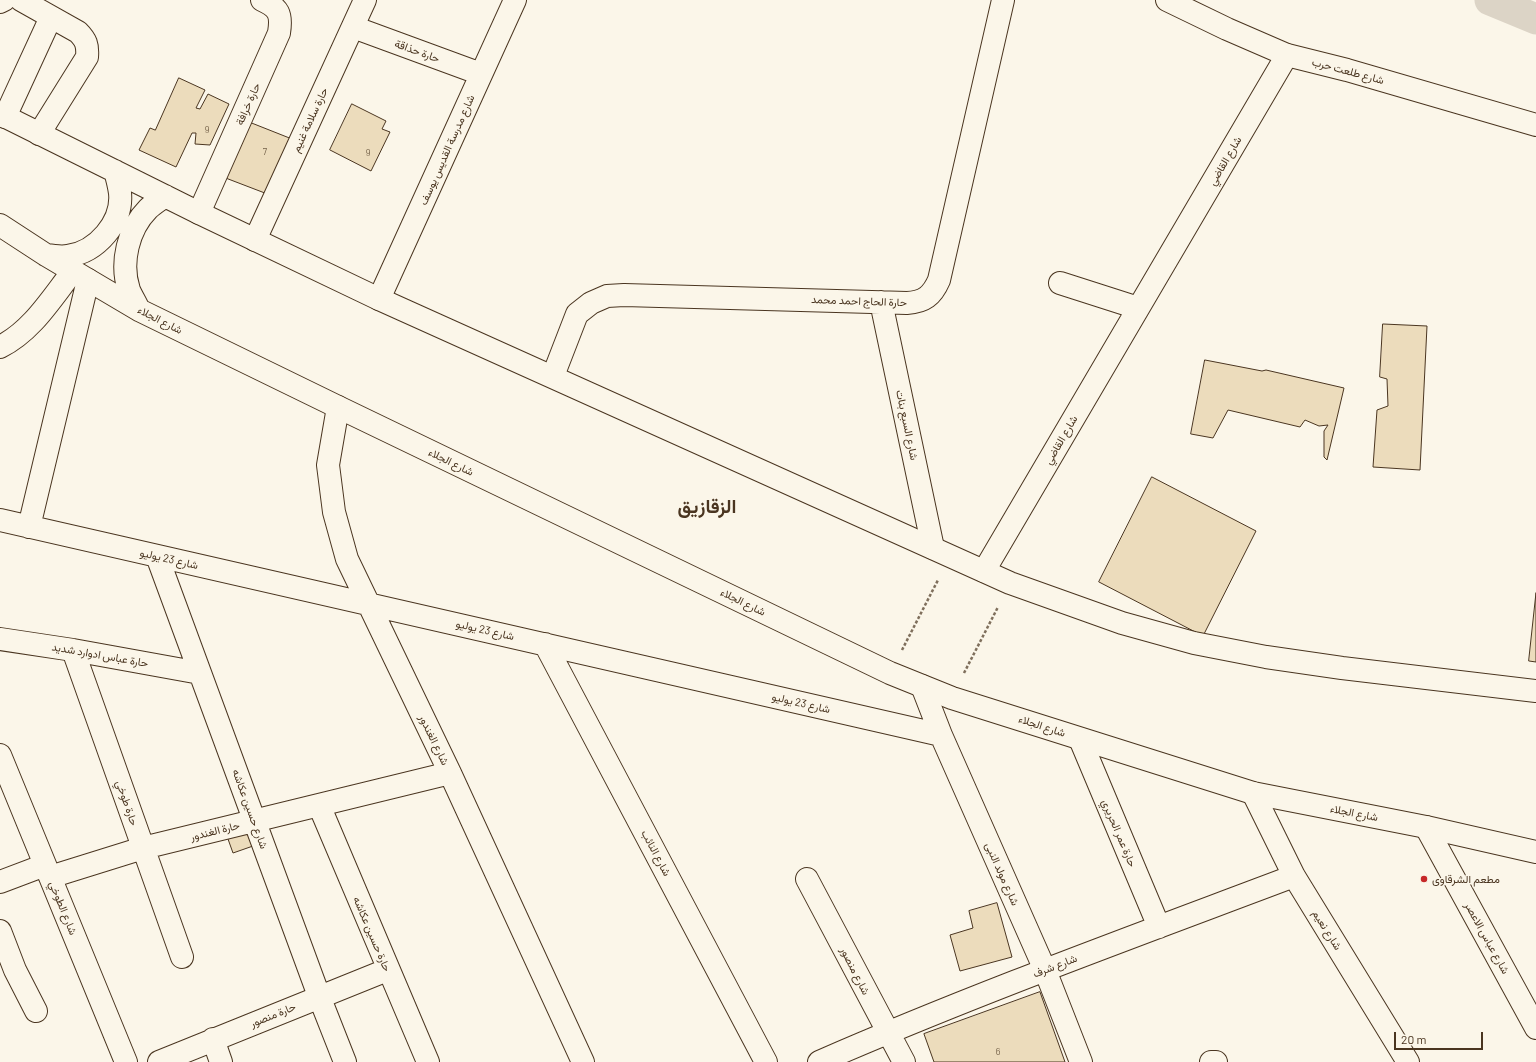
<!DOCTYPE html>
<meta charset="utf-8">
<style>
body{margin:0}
#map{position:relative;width:1536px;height:1062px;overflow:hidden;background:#fbf6e9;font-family:Barlow,sans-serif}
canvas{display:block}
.scale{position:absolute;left:1394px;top:1032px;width:89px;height:18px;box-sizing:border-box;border:2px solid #4a3520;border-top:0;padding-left:5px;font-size:12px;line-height:14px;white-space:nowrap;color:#4a3520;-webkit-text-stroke:3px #fbf6e9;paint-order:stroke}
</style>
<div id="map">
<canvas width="1536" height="1062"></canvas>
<div class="scale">20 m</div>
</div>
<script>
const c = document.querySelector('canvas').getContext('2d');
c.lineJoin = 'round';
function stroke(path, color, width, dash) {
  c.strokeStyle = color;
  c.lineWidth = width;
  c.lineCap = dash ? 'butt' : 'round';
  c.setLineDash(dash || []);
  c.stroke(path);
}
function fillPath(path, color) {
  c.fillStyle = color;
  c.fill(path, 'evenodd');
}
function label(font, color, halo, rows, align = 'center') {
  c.font = font + ' Barlow,Vazirmatn,sans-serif';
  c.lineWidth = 3;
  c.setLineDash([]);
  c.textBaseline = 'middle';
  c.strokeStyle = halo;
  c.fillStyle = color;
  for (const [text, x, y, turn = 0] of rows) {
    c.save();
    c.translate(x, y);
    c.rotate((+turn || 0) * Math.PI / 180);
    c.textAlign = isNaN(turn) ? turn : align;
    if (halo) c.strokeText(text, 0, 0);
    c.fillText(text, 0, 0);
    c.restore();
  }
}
stroke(new Path2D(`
 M1490,0L1536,19`), '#dcd4c6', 31);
const building = new Path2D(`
 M179,78L205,90L196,108L200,109L208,94L229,104L210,145L195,144L196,133H192L176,167L139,150L150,128L155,130Z
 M352,104L386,121L382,129L390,132L371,171L330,150Z
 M244,120L292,139L270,195L223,177Z
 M1383,324L1427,326L1420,470L1373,467L1377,410L1388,406L1387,379L1380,377Z
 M1205,360L1262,371L1266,370L1344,388L1327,460L1324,457V431L1328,425L1319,426L1305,420L1300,427L1228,410L1213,438L1191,434Z
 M1152,477L1256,531L1203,636L1099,582Z
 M1536,593V662L1529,661Z
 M248,832L253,846L233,853L228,839Z
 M997,903L1012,957L960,971L950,935L973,928L969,911Z
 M1040,992L1065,1062H934L924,1034Z`);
fillPath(building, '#ecdcbc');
stroke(building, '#4a3520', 1);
const minor = new Path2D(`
 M21,0L78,32C86,40 88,45 87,57L39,134
 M0,2L4,0
 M353,27L481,74
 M5,117L51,17
 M199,213L279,33C282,14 279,8 262,0
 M255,240L365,0
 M1060,283L1138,308
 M379,299L515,0
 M881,302L933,548
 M0,347C32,331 51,299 73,271
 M553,376L577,314L591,303L607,296L624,295L907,303C924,302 932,296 939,280L1003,0
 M338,407L328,465L334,512L347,559L450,773L583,1062
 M0,520L941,735
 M29,527L88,280
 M157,556L319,996L345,1062
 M984,571L1287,55
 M0,639L73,650L200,673
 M545,644L766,1062
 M73,650L182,957
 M922,686L941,735L1045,970L1081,1062
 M1080,739L1159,927
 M0,755L126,1062
 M1253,793L1294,876L1408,1062
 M319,805L428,1062
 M1426,827L1536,1028
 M50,877L143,848L450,773
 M807,879L904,1062
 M0,882L45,865
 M0,931L15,970L36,1011
 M213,1039L221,1062
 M159,1062L387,970
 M819,1062C975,994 1135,936 1294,876
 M1211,1062H1216`);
const major = new Path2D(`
 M1167,0L1227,29L1287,55L1347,70L1536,125`);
const highway = new Path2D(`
 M0,114L199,213L379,299L1010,583L1122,623L1194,643L1266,657L1342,668L1536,691
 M0,225L46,255L139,310L338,407L890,673L952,698L1253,793L1426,827L1536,852
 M46,255C53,256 61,257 68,256C97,252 123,222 120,193C119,186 117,178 115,171
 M139,310C136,303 132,297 129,290C120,263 128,229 148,209C153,204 160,200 165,196`);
stroke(minor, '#4a3520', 24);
stroke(major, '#4a3520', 24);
stroke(highway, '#4a3520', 24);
stroke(new Path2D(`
 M902,650L938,580
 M964,673L998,607`), '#7f6f5c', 2.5, [3, 2]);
stroke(minor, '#fbf6e9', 22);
stroke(major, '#fbf6e9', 22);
stroke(highway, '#fbf6e9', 22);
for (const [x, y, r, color] of [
 [1424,879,4,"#c62828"]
]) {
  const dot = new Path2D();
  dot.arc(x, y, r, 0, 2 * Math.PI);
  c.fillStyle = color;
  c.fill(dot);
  stroke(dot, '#fbf6e9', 1.5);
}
label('9px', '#725f47', null, [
 ["9",207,130],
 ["7",265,152],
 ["9",368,153],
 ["6",998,1052]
]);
label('11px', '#4a3520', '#fbf6e9', [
 ["حارة حذاقة",417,51,20],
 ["شارع طلعت حرب",1348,71,15],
 ["حارة خرافة",248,104,-66],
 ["حارة سلامة غنيم",310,120,-65],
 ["شارع مدرسة القديس يوسف",447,150,-66],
 ["شارع القاضي",1225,161,-60],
 ["حارة الحاج احمد محمد",859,301,2],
 ["شارع الجلاء",160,320,27],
 ["شارع السبع بنات",907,425,78],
 ["شارع القاضي",1061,440,-60],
 ["شارع الجلاء",451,462,26],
 ["شارع 23 يوليو",169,559,13],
 ["شارع الجلاء",743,602,26],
 ["شارع 23 يوليو",485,630,13],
 ["حارة عباس ادوارد شديد",100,655,10],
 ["شارع 23 يوليو",801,703,13],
 ["شارع الجلاء",1042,726,18],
 ["شارع الغندور",434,740,64],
 ["حارة طوخي",127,803,71],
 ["شارع حسين عكاشه",250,809,70],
 ["شارع الجلاء",1354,813,11],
 ["حارة الغندور",215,831,-14],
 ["حارة عمر الحريري",1119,833,67],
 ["شارع النائب",656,853,62],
 ["شارع مولد النبى",1002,874,66],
 ["شارع الطوخي",63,908,68],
 ["شارع نعيم",1327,930,58],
 ["حارة حسين عكاشه",372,934,67],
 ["شارع عباس الاعصر",1487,938,61],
 ["شارع شرف",1055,966,-21],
 ["شارع منصور",855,971,63],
 ["حارة منصور",273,1015,-22]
]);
label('11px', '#4a3520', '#fbf6e9', [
 ["مطعم الشرقاوى",1432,879]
], 'left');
label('bold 19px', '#4a3520', '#fbf6e9', [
 ["الزقازيق",707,507]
]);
</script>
